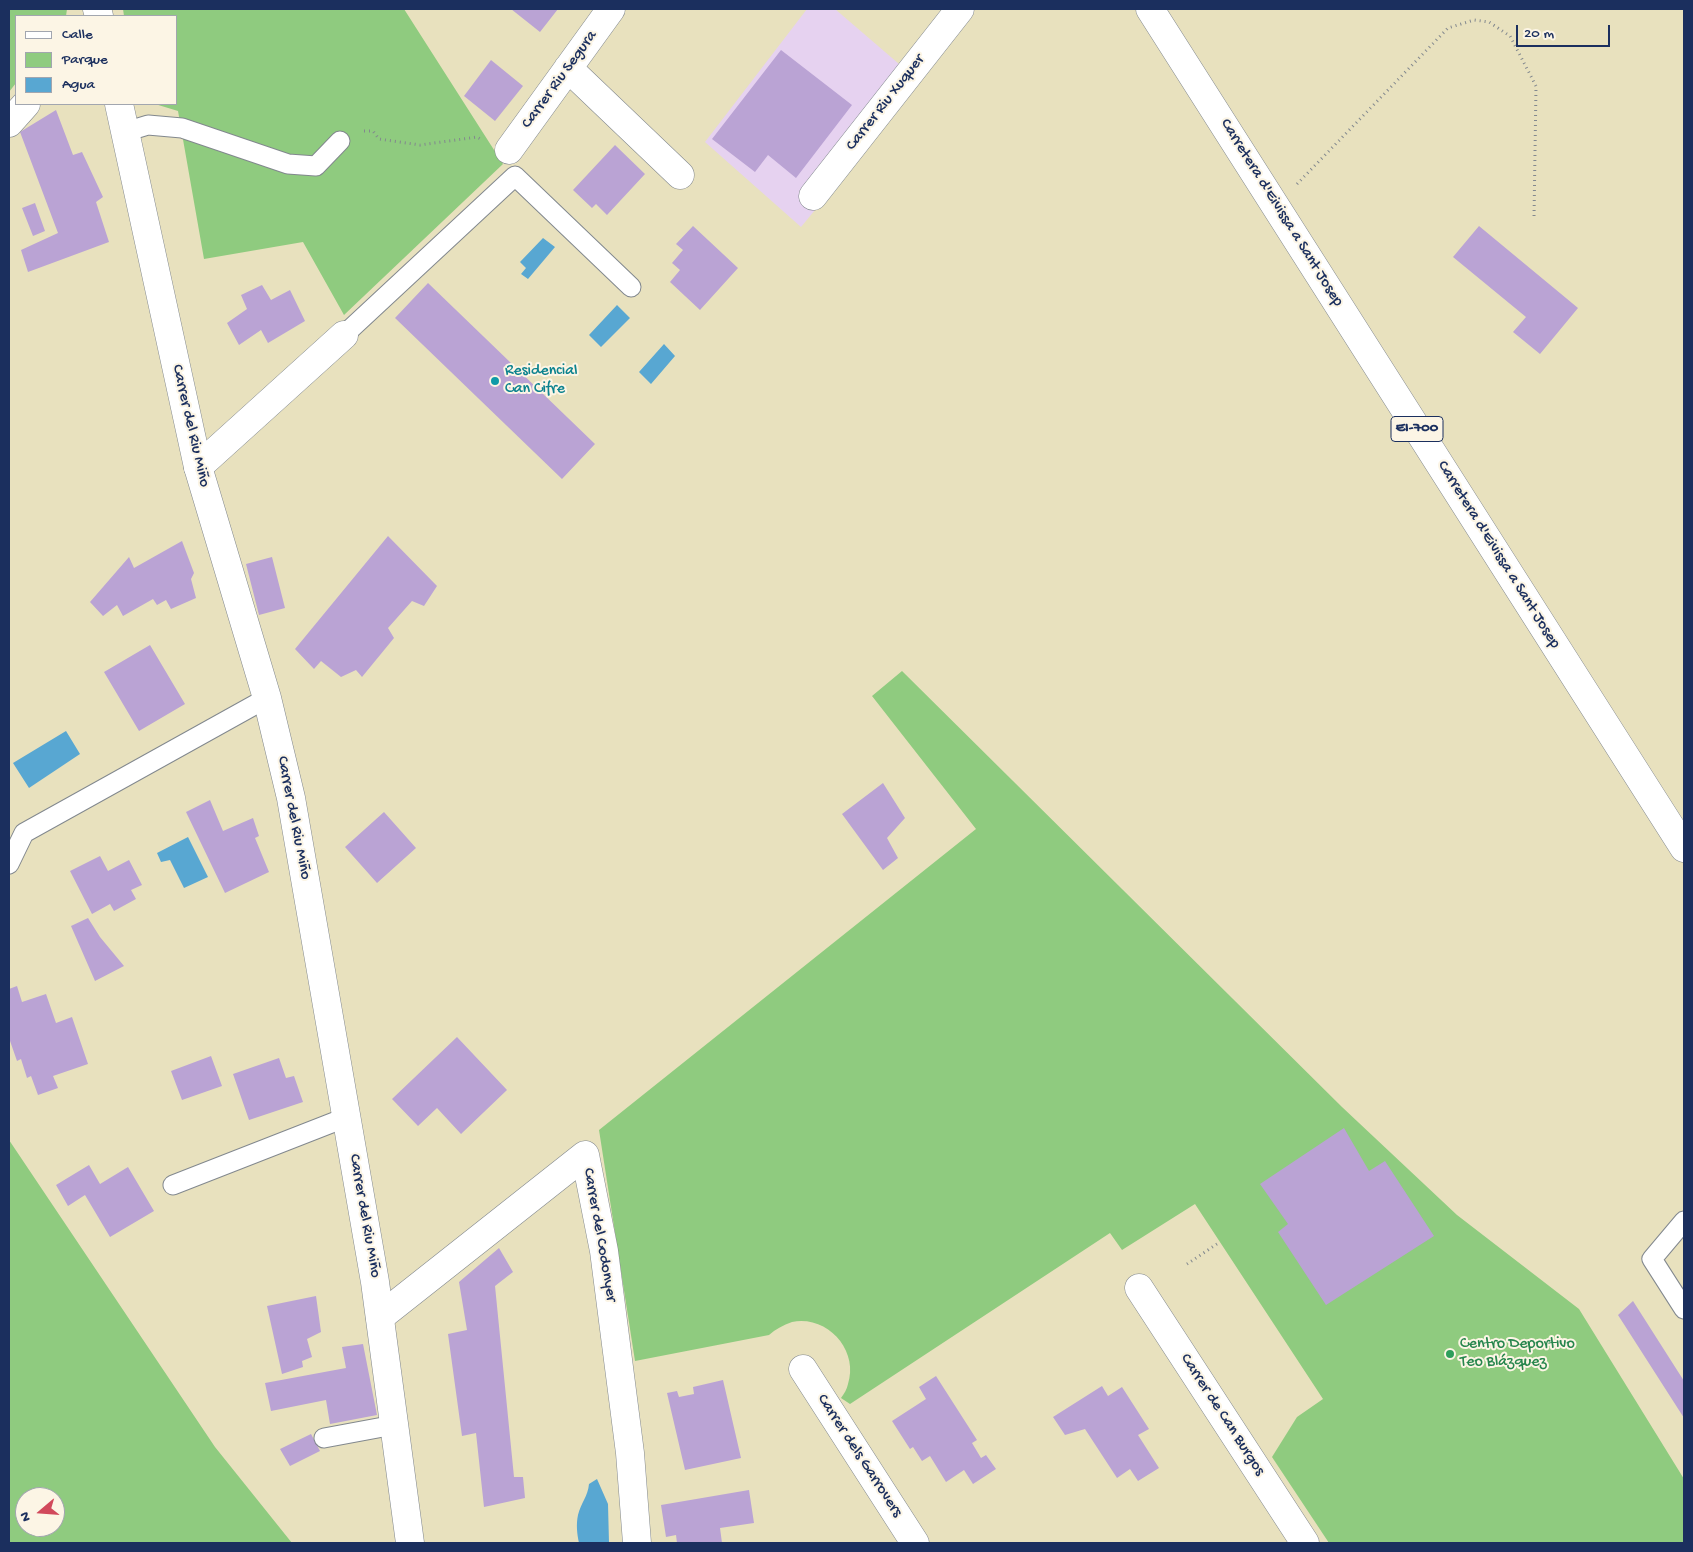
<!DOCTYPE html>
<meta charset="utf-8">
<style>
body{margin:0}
#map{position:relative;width:1693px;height:1552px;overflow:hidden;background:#e8e1be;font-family:"Gochi Hand",sans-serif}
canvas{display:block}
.frame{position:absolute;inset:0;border:10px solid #1b2f5e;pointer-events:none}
.legend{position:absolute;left:15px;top:15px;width:162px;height:90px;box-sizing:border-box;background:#fcf5e5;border:1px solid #a2a6af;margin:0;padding:6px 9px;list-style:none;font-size:15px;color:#1b2f5e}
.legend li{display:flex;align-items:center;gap:10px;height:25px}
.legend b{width:25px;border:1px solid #a2a6af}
.north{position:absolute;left:15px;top:1487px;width:50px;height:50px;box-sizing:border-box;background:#fcf5e5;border:1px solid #a2a6af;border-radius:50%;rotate:252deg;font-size:14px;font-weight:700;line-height:20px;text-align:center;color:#1b2f5e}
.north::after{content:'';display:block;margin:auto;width:18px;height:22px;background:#d1495b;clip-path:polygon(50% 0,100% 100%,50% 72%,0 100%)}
.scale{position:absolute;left:1516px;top:25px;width:94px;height:22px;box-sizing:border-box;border:2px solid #1b2f5e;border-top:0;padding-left:6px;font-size:15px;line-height:18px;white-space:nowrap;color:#1b2f5e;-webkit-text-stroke:4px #fcf5e5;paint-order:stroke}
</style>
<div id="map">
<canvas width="1693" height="1552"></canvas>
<div class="frame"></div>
<ul class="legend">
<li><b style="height:6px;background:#fff"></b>Calle</li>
<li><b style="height:14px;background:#8fcb7f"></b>Parque</li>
<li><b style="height:14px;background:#58a7d2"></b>Agua</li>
</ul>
<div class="north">N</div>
<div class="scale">20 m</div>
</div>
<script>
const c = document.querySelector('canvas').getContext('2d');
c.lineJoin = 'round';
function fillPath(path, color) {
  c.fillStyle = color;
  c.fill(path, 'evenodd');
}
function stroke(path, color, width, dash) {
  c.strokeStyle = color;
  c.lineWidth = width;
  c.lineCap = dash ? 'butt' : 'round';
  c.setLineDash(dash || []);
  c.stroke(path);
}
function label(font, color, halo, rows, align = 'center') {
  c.font = font + ' "Gochi Hand",sans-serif';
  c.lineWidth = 4;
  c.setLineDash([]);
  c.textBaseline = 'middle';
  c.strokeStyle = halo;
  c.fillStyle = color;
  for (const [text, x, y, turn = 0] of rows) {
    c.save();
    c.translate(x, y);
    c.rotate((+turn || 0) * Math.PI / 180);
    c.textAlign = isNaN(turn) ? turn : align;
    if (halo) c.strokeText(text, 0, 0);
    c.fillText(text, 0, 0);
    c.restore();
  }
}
fillPath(new Path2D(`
 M807,9H835L920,82L801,227L705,142Z`), '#e6d2f0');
fillPath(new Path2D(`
 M9,9H67L66,16H16V83L9,92Z
 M123,9H404L503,164L344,315L303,242L204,259L178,111L155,104H176V16H124Z
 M902,671L1342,1107L1457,1215L1579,1309L1684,1479V1543H1329L1272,1457L1297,1417L1323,1399L1195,1204L1122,1250L1110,1233L850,1404L841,1398C844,1394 847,1389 848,1384C859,1351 828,1315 792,1322C783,1325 776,1329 769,1335L635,1361L599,1130L976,829L872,696Z
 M9,1140L215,1447L292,1543H9ZM25,1497H55V1527H25Z`), '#8fcb7f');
fillPath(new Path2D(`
 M543,238L555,247L528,279L521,274L526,268L520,262Z
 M617,305L630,318L601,347L589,335Z
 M664,344L675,356L651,384L639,372Z
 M66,731L80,754L29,788L13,763Z
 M188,837L208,877L184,888L170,860L161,862L157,853Z
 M597,1479L608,1504L609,1543H579C577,1534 576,1524 578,1515C581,1503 588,1496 589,1484Z`), '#58a7d2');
fillPath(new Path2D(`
 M511,9H558L540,32Z
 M781,50L852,105L796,178L768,155L755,172L712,139Z
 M491,60L523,86L495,121L464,96Z
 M56,110L73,155L82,152L103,197L96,202L109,242L28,272L21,250L58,233L20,132Z
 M615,145L645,174L607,215L596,204L592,208L573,190Z
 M35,203L45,231L33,236L22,208Z
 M693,226L738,268L700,310L670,282L680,270L672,263L683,250L676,244Z
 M1479,226L1578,308L1540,354L1513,332L1526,317L1453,257Z
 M428,283L595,444L562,479L395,318Z
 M262,285L271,300L290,290L305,321L268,343L261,330L239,345L227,323L247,309L241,295Z
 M388,536L437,586L424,606L412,601L388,628L394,638L362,677L356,670L341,677L321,661L314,669L295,649Z
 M182,541L194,573L191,579L196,598L171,609L166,600L157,605L153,599L123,616L117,605L103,616L90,602L129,557L134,568Z
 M272,557L285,608L259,615L246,564Z
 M150,645L185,704L139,731L104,672Z
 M883,783L905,818L887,838L898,858L883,870L842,814Z
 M210,800L223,831L253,818L259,836L255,838L269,872L225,893L186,812Z
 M384,812L416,848L377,883L345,847Z
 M100,856L108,871L129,860L142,885L131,890L136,899L114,911L110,904L92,914L70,871Z
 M88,918L100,937L124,966L95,981L71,926Z
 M17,986L22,1002L46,994L56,1023L72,1017L88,1064L53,1076L58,1088L38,1095L31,1076L27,1078L21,1059L17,1061L9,1038V989Z
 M457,1037L507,1090L461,1134L437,1108L418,1126L392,1099Z
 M211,1056L222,1086L182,1100L171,1071Z
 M279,1058L286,1078L294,1076L303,1102L249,1120L233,1074Z
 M1344,1128L1369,1171L1385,1161L1434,1236L1326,1305L1278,1232L1288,1224L1260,1184Z
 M89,1165L100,1184L128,1167L154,1211L110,1237L85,1195L68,1206L56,1185Z
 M499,1248L513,1272L495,1286L514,1477H523L525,1498L484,1507L476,1433L462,1436L448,1334L467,1330L459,1282Z
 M316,1296L321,1332L307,1339L312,1357L302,1361L303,1367L282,1374L267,1306Z
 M1633,1301L1684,1381V1418L1618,1315Z
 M363,1344L377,1415L330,1424L326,1400L271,1411L265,1383L346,1368L342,1347Z
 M936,1376L977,1440L972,1443L981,1458L986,1455L996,1469L973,1484L964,1470L946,1482L930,1456L922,1461L913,1447L910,1449L892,1421L926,1399L919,1387Z
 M723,1380L741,1458L685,1470L667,1393L677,1391L679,1397L694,1394L693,1387Z
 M1102,1386L1108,1396L1122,1387L1149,1429L1138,1435L1159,1468L1138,1481L1130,1469L1117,1478L1085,1429L1065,1435L1053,1417Z
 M311,1434L320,1451L290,1466L280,1449Z
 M749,1490L754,1523L720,1528L722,1543H677L676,1535L666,1537L661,1505Z`), '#baa3d4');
const service = new Path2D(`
 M125,132L148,125L182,128L288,164L316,166L340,141
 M344,335L515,176L631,287
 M9,864L24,833L267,698
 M173,1185L347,1117
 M1684,1221L1652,1259L1684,1309
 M324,1438L394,1425`);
const minor = new Path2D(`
 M97,9L99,16
 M568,68L680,175
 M509,150L611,9
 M813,196L960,9
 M198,467L344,335
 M1139,1288L1305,1543
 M380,1317L585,1155L604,1251L630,1453L637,1543
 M803,1369L915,1543`);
const tertiary = new Path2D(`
 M119,104L198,467L267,698L291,798L375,1282L410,1543
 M9,123L26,104`);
const primary = new Path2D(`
 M1150,9L1684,848`);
stroke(service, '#82888e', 21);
stroke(minor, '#82888e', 29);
stroke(tertiary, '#82888e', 29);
stroke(primary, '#82888e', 29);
stroke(new Path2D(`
 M364,131H373L379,139L420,145L477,137L482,140
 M1297,184L1448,28L1474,20L1489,22L1510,36L1536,86L1534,218
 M1187,1264L1220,1242`), '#82888e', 3, [1, 4]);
stroke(service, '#fff', 19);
stroke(minor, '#fff', 28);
stroke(tertiary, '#fff', 28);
stroke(primary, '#fff', 28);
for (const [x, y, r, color] of [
 [495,381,5,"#0f9aa8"],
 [1450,1354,5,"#2e9e5b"]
]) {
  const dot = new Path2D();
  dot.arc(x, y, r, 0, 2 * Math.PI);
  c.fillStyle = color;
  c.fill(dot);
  stroke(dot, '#fcf5e5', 2);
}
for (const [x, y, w] of [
 [1417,429,52]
]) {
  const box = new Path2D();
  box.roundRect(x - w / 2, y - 12.5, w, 25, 4);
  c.fillStyle = '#fcf5e5';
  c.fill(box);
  stroke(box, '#1b2f5e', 1);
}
label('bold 15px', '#1b2f5e', null, [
 ["EI-700",1417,429]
]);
label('16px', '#1b2f5e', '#fcf5e5', [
 ["Carrer Riu Segura",560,80,-54],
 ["Carrer Riu Xuquer",886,103,-52],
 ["Carretera d'Eivissa a Sant Josep",1281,213,58],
 ["Carrer del Riu Miño",190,426,77],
 ["Carretera d'Eivissa a Sant Josep",1498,555,58],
 ["Carrer del Riu Miño",293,818,79],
 ["Carrer del Riu Miño",364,1216,80],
 ["Carrer del Codonyer",599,1235,80],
 ["Carrer de Can Burgos",1222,1415,57],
 ["Carrer dels Garrovers",859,1456,57]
]);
label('16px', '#0d838f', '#fcf5e5', [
 ["Residencial",505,372],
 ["Can Cifre",505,390]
], 'left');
label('16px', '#27864d', '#fcf5e5', [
 ["Centro Deportivo",1460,1345],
 ["Teo Blázquez",1460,1363]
], 'left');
</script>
